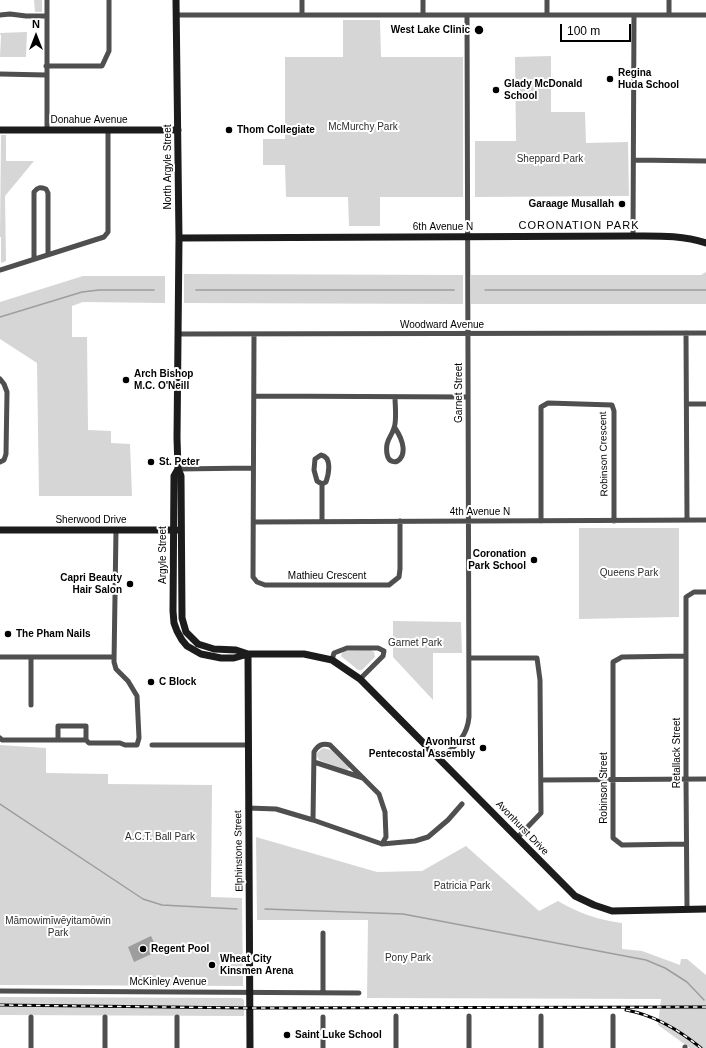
<!DOCTYPE html>
<meta charset="utf-8">
<style>
body{margin:0}
#map{position:relative;width:706px;height:1048px;overflow:hidden;background:#fff;font-family:Helvetica,sans-serif}
canvas{display:block}
.north{position:absolute;left:16px;top:16px;width:40px;height:40px;-webkit-text-stroke:3px #fff;paint-order:stroke;rotate:0deg;font-size:11px;font-weight:700;line-height:16px;text-align:center;color:#000}
.north::after{content:'';display:block;margin:auto;width:14px;height:18px;background:#000;clip-path:polygon(50% 0,100% 100%,50% 72%,0 100%)}
.scale{position:absolute;left:560px;top:24px;width:71px;height:18px;box-sizing:border-box;border:2px solid #000;border-top:0;padding-left:5px;font-size:12px;line-height:14px;white-space:nowrap;color:#000;-webkit-text-stroke:3px #fff;paint-order:stroke}
</style>
<div id="map">
<canvas width="706" height="1048"></canvas>
<div class="north">N</div>
<div class="scale">100 m</div>
</div>
<script>
const c = document.querySelector('canvas').getContext('2d');
c.lineJoin = 'round';
function fillPath(path, color) {
  c.fillStyle = color;
  c.fill(path, 'evenodd');
}
function stroke(path, color, width, dash) {
  c.strokeStyle = color;
  c.lineWidth = width;
  c.lineCap = dash ? 'butt' : 'round';
  c.setLineDash(dash || []);
  c.stroke(path);
}
function label(font, color, halo, rows, align = 'center') {
  c.font = font + ' Helvetica,sans-serif';
  c.lineWidth = 4;
  c.setLineDash([]);
  c.textBaseline = 'middle';
  c.strokeStyle = halo;
  c.fillStyle = color;
  for (const [text, x, y, turn = 0] of rows) {
    c.save();
    c.translate(x, y);
    c.rotate((+turn || 0) * Math.PI / 180);
    c.textAlign = isNaN(turn) ? turn : align;
    if (halo) c.strokeText(text, 0, 0);
    c.fillText(text, 0, 0);
    c.restore();
  }
}
fillPath(new Path2D(`
 M34,0H42V12H35Z
 M343,20H380L381,57H463V197H380V226H349L348,197H286L285,165H263V139H285V57H343Z
 M27,32L26,57H0L1,36L0,33Z
 M551,56V112H585L586,143L628,142L629,196L475,197V141H516L515,57Z
 M1,135H6V161H34L5,196L6,261L1,263V237H0Z
 M706,272V304H471V275H701Z
 M184,274L463,275V304L184,303Z
 M83,276H165V303L83,302L72,306V337H87L88,430L111,431V443L130,444L132,496H39L37,363L0,339V302Z
 M579,528H679V617L579,619Z
 M393,621L461,622L462,653H433V700L393,657Z
 M370,650L374,652L375,657L362,670H358L341,656L342,653L344,651Z
 M0,745L46,748V773L108,774V784L212,785L211,897L242,898L243,986L0,985Z
 M323,748L331,750L349,767V769L346,770L319,760L317,756V753Z
 M256,837L377,872L422,871L466,846L539,911L558,901C578,913 599,920 622,923V949L642,951L680,965L681,959H687L706,975V1048H690L658,1025L661,999L367,998L368,920H257Z
 M0,997L241,998L244,1000V1016L0,1015Z`), '#d6d6d6');
fillPath(new Path2D(`
 M151,936L158,951L134,962L128,947Z`), '#9d9d9d');
stroke(new Path2D(`
 M196,290H454
 M485,290H706
 M0,317L82,292L99,290H154
 M0,804L143,899L162,905L237,909
 M265,909L403,914L646,960L665,968L687,982L704,1000`), '#9d9d9d', 1.5);
stroke(new Path2D(`
 M47,0V130
 M423,0V15
 M547,0V15
 M0,15L10,14L26,16H47
 M177,15H706
 M302,15V0
 M669,15V0
 M46,66H102L109,51V0
 M0,74L46,75
 M634,160L706,161
 M633,236L634,15
 M34,259V192C38,187 40,187 46,189L48,193V253
 M0,270L104,237L108,232V130
 M686,333L687,520
 M179,334L706,333
 M254,335L253,577L257,582L265,585H389L399,577L400,569V521
 M0,379L4,384L7,392L6,454L4,460L0,462
 M254,396L468,397
 M395,397C395,405 397,421 394,428C391,438 385,440 387,454C390,471 416,459 395,428
 M687,404H706
 M178,469L253,468
 M322,521V484L326,482C329,473 332,457 321,455L315,459L314,470L317,481L322,484
 M541,521V407L548,403L612,405L614,411V521
 M254,522L706,520
 M686,656L622,657L613,662V838L622,845L686,844
 M0,657H114
 M31,657V705
 M469,658H537L540,680L541,813L518,837
 M332,660L334,653L347,648H378L384,651L383,656L360,679
 M0,738L2,740H86L89,743H120L125,745H137L139,738L137,696L128,681L116,669L114,662L116,530
 M58,740V726H86V740
 M152,745H248
 M440,759C455,746 467,738 469,717L467,15
 M314,762L363,778
 M541,780L706,779
 M248,808L276,809L313,820L382,844L415,841L428,837L448,820L462,804
 M313,820L314,752C318,745 322,743 330,745L379,794L385,812L386,837L382,844
 M687,909L686,779V597L694,592H706
 M0,991L359,993
 M323,992V933
 M396,1016V1048
 M469,1016V1048
 M541,1016V1048
 M613,1016V1048
 M31,1017V1048
 M177,1017V1048
 M323,1017V1048
 M685,1047V1048
 M105,1048V1017`), '#4f4f4f', 5);
stroke(new Path2D(`
 M176,0L179,238L177,438L178,469L181,476L182,618L186,632L198,644L214,649L236,650L248,654
 M0,130H178
 M179,238L633,236C657,236 683,235 706,243
 M178,469L174,476L173,611L174,623L177,631L182,640L187,646L201,654L221,658H234L248,654H304L332,660L360,679L575,896L594,905L612,911L706,909
 M0,530H177
 M248,654L250,1048`), '#1c1c1c', 7);
const rail = new Path2D(`
 M0,1005L250,1008L706,1007
 M626,1010C654,1015 679,1030 701,1048`);
stroke(rail, '#000', 3);
stroke(rail, '#fff', 1.5, [4.5]);
for (const [x, y, r, color] of [
 [479,30,5,"#000"],
 [610,79,4,"#000"],
 [496,90,4,"#000"],
 [229,130,4,"#000"],
 [622,204,4,"#000"],
 [126,380,4,"#000"],
 [151,462,4,"#000"],
 [534,560,4,"#000"],
 [130,584,4,"#000"],
 [8,634,4,"#000"],
 [151,682,4,"#000"],
 [483,748,4,"#000"],
 [143,949,4,"#000"],
 [212,965,4,"#000"],
 [287,1035,4,"#000"]
]) {
  const dot = new Path2D();
  dot.arc(x, y, r, 0, 2 * Math.PI);
  c.fillStyle = color;
  c.fill(dot);
  stroke(dot, '#fff', 1.5);
}
label('bold 10px', '#000', '#fff', [
 ["West Lake Clinic",470,30,"right"],
 ["Regina",618,73],
 ["Huda School",618,85],
 ["Glady McDonald",504,84],
 ["School",504,96],
 ["Thom Collegiate",237,130],
 ["Garaage Musallah",614,204,"right"],
 ["Arch Bishop",134,374],
 ["M.C. O'Neill",134,386],
 ["St. Peter",159,462],
 ["Coronation",526,554,"right"],
 ["Park School",526,566,"right"],
 ["Capri Beauty",122,578,"right"],
 ["Hair Salon",122,590,"right"],
 ["The Pham Nails",16,634],
 ["C Block",159,682],
 ["Avonhurst",475,742,"right"],
 ["Pentecostal Assembly",475,754,"right"],
 ["Regent Pool",151,949],
 ["Wheat City",220,959],
 ["Kinsmen Arena",220,971],
 ["Saint Luke School",295,1035]
], 'left');
label('10px', '#000', '#fff', [
 ["Donahue Avenue",89,120],
 ["North Argyle Street",168,167,-90],
 ["6th Avenue N",443,227],
 ["Woodward Avenue",442,325],
 ["Garnet Street",459,393,-90],
 ["Robinson Crescent",604,454,-91],
 ["4th Avenue N",480,512],
 ["Sherwood Drive",91,520],
 ["Argyle Street",163,555,-90],
 ["Mathieu Crescent",327,576],
 ["Retallack Street",677,753,-90],
 ["Robinson Street",604,788,-90],
 ["Avonhurst Drive",522,828,46],
 ["Elphinstone Street",239,851,-91],
 ["McKinley Avenue",168,982]
]);
label('10px', '#2d2d2d', '#fff', [
 ["McMurchy Park",363,127],
 ["Sheppard Park",550,159],
 ["Queens Park",629,573],
 ["Garnet Park",415,643],
 ["A.C.T. Ball Park",160,837],
 ["Patricia Park",462,886],
 ["Māmowimīwēyitamōwin",58,921],
 ["Park",58,933],
 ["Pony Park",408,958]
]);
c.letterSpacing = '1px';
label('11px', '#000', '#fff', [
 ["CORONATION PARK",579,226]
]);
c.letterSpacing = '0px';
</script>
